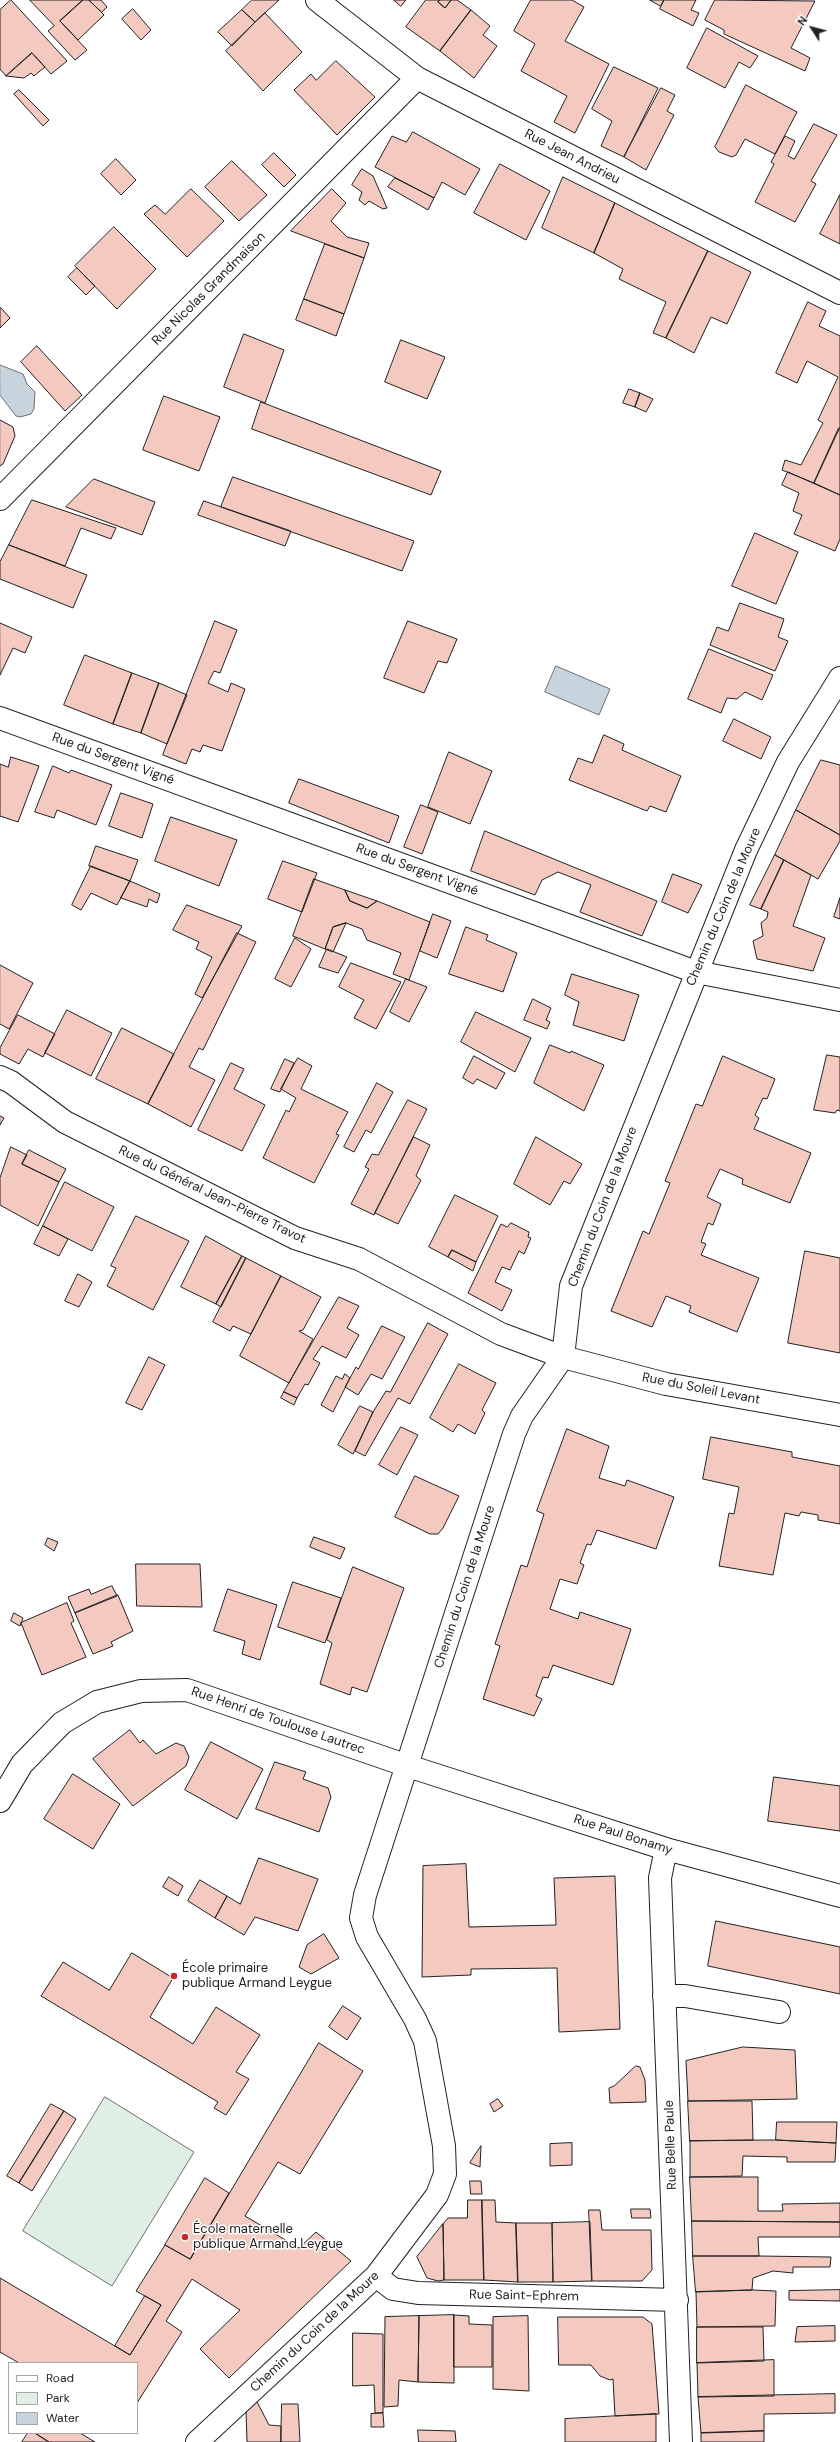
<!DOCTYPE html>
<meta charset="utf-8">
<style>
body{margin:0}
#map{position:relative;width:840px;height:2442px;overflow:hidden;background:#fff;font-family:"DM Sans",sans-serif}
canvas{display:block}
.legend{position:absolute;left:8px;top:2362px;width:130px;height:72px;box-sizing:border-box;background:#fff;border:1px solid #a7a7a7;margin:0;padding:5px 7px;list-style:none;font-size:12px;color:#222}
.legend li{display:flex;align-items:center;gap:8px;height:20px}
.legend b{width:20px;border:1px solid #a7a7a7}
.north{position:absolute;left:792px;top:8px;width:40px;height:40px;-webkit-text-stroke:3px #fff;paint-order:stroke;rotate:306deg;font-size:11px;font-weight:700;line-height:16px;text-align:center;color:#222}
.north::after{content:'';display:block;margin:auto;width:14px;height:18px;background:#222;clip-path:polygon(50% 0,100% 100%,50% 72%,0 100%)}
</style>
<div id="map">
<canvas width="840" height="2442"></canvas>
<ul class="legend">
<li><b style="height:5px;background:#fff"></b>Road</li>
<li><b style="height:11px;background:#e0efe3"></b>Park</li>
<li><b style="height:11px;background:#c7d3dd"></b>Water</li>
</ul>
<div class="north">N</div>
</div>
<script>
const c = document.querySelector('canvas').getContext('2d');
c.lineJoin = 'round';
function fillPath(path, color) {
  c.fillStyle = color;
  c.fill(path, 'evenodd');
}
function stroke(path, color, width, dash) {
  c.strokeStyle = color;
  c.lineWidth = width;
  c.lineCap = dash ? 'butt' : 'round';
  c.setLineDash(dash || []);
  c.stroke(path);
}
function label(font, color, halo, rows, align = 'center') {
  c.font = font + ' "DM Sans",sans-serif';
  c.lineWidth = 3;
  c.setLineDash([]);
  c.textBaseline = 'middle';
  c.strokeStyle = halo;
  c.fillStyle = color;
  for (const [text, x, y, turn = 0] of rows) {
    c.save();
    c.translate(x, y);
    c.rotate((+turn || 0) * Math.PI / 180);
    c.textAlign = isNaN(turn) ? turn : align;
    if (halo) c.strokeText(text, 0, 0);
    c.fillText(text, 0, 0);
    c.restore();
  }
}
const green = new Path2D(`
 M105,2097L194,2152L112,2286L23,2231Z`);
fillPath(green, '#e0efe3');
stroke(green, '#6f6f6f', 1);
const water = new Path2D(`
 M0,365L23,374L27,384L35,392L34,409L31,414L20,417L16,416L0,395Z
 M556,666L610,689L599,715L545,692Z`);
fillPath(water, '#c7d3dd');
stroke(water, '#6f6f6f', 1);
const building = new Path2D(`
 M11,0L67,61L51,74L32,53L6,76L0,69V10Z
 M30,0H83L60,21L87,50L75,60L48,31L54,26Z
 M83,0H89L104,15L78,40L60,21Z
 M89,0H101L107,7L102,12Z
 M252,0H279L255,22L242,10Z
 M394,0H406L401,6Z
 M426,0H440L438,2L445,8L451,0H457L471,10L440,51L406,27Z
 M440,0H451L445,8L438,2Z
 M531,0H572L584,7L565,41L609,64L575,133L554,122L567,96L521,71L535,44L514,31Z
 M650,0H664L661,6Z
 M664,0H696L691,10L699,13L693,26L660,9Z
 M715,0L815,1L791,48L810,58L805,71L724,34V30L705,20Z
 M133,9L151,30L141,40L122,19Z
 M242,10L255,22L232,46L218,32Z
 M471,10L490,26L483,35L497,46L474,78L440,51Z
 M265,13L302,52L263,91L226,51Z
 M707,28L758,56L750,68L739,62L725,88L687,68Z
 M32,53L45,67L34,76L31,73L24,78L6,76Z
 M336,61L375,97L337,135L294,90L311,74L316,80Z
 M614,67L658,88L624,157L601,146L612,121L592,109Z
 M746,85L797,112L775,154L745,139L736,155L732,157L719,152L715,147Z
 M661,88L675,95L667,111L674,115L646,170L624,157Z
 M19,90L49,120L43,126L14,94Z
 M814,124L837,135L811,181L816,184L795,222L755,202L774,164L771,162L785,136L795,141L788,156L794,159Z
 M413,132L480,169L465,195L442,182L434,198L375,167L392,136L406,142Z
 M274,153L296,175L284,187L262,165Z
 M116,159L136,180L121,195L101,174Z
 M232,161L267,195L239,221L205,187Z
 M500,164L550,191L526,240L474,213Z
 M362,169L373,176L387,208L383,209L369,201L365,205L359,200L362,192L352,185Z
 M563,177L615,203L594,253L542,228Z
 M395,178L434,198L428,210L388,187Z
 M191,189L224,221L187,257L144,214L155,205L165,214Z
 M332,189L346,203L331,221L347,237L369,243L364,258L291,231Z
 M840,195V244L820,234Z
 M615,203L708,251L666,338L653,333L666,302L619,279L623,269L594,253Z
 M114,227L156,269L117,309L75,266Z
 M325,244L364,258L344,314L304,299Z
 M708,251L751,272L727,324L711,317L694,353L666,338Z
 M77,268L95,286L86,295L68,277Z
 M304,299L344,314L336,336L296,320Z
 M808,302L826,311L819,326L840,336V427L814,483L782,470L785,460L801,465L823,423L818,420L838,377L807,361L797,383L776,373Z
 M1,308L10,318L0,328V308Z
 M244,334L284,350L265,403L224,387Z
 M401,340L445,357L427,399L385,382Z
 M37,346L82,395L65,411L21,362Z
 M629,389L640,393L635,407L623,403Z
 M640,393L653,399L646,412L635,407Z
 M164,396L220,417L199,471L143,450Z
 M261,402L441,471L431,495L252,429Z
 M0,420L13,427L15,436L3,464L0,466Z
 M839,428H840V495L814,483Z
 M788,472L840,495V539L835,551L794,534L802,515L793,511L799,493L782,485Z
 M233,477L414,541L402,571L221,507Z
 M94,479L155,502L142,535L66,507Z
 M32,500L116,528L111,539L81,528L65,566L9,545Z
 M204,501L291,531L285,546L198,515Z
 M755,533L798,552L776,604L732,586Z
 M9,545L87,575L73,608L0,579V562Z
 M740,603L784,619L778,637L788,641L775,671L710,645L717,627L728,631Z
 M215,621L237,630L220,673L214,671L208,683L228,692L231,683L245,689L222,751L203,745L200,752L192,749L186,764L163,755Z
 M408,621L457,639L447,663L438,661L424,693L384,678Z
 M0,623L32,637L25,653L13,648L0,675Z
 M709,649L773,675L762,700L745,692L737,699L727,698L721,713L688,699Z
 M85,655L132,673L113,724L64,705Z
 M132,673L159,683L141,733L113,724Z
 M159,683L187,695L167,744L141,733Z
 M734,719L771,737L761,759L723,741Z
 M604,735L624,744L622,750L681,776L666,812L650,806L647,811L569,780L578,758L592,763Z
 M449,752L492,771L470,824L428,807Z
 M11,757L39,766L18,822L0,816V764L8,767Z
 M821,760L840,765V835L796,810Z
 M53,766L69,773L71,770L112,785L96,825L57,810L54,818L35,812Z
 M299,779L399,816L389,843L289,803Z
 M121,793L153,804L142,838L109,826Z
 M421,805L438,812L422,854L404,847Z
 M796,810L840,835V841L818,879L775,855Z
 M171,817L237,840L219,886L155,861Z
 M485,831L657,901L642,936L580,912L591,885L558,872L542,880L535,895L471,871Z
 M96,846L138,860L130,881L89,866Z
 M775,855L784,860L761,909L750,905Z
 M784,860L811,875L793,926L825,938L813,971L757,959L753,941L763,936L761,923L767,918L768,912L761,909Z
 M283,861L317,873L302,912L268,899Z
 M91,866L130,881L117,905L91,893L81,910L72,905Z
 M673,874L702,885L688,913L662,902Z
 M314,879L345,890L350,901L367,908L377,901L430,922L409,980L393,974L401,953L367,940L362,929L346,923L333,927L325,949L293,936Z
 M130,881L160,894L157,903L149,899L147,907L121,898Z
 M345,890L377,901L367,908L350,901Z
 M840,898V919L834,917Z
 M187,905L242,926L202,998L195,994L212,957L196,949L199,942L173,930Z
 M433,914L451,921L437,958L420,951Z
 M346,923L333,952L325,949L333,927Z
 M466,927L488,935L486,940L517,953L503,992L449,974Z
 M237,933L256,942L203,1050L199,1048L189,1067L215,1080L191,1127L148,1104Z
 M295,938L311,949L291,987L275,979Z
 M327,949L347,957L338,973L319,967Z
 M351,963L401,982L376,1029L354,1018L364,1000L339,987Z
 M0,965L33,983L9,1029L0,1024Z
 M572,974L639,995L624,1041L573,1025L579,1002L565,995Z
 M406,979L427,987L409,1022L390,1012Z
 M533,999L551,1008L546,1020L550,1022L547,1029L524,1020Z
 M67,1010L112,1033L91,1076L45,1053Z
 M476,1012L531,1038L515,1072L461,1042Z
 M18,1015L55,1034L43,1057L28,1049L19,1064L0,1054V1048Z
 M122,1028L174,1054L148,1104L96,1079Z
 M550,1045L570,1053L571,1051L604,1065L584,1111L534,1083Z
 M827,1055L840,1057V1111L837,1110L835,1113L814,1110Z
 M474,1056L505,1073L496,1089L477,1079L473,1084L463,1078Z
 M723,1056L775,1079L767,1099L763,1098L755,1115L759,1118L754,1129L811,1153L790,1203L742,1184L743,1179L720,1169L707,1197L721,1204L713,1225L708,1223L701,1242L706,1244L701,1255L759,1278L737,1332L689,1312L691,1306L666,1296L652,1327L611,1311L643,1231L649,1234L670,1183L665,1181L696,1104L702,1106Z
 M298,1058L312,1066L301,1089L348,1112L336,1134L339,1135L314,1183L263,1158L286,1110L289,1112L296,1098L281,1089Z
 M285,1059L294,1063L280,1092L271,1089Z
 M231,1063L244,1069L234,1089L265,1105L242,1151L198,1130Z
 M377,1083L393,1092L371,1133L366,1130L354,1152L344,1147Z
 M408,1100L427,1109L374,1215L351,1204L369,1169L365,1167L372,1154L378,1155Z
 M0,1116L4,1118L0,1125Z
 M414,1137L430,1145L416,1176L421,1180L398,1224L375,1213Z
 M536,1137L582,1164L570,1184L564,1181L550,1205L514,1184Z
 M11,1147L27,1155L22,1164L59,1182L38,1226L0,1205V1178Z
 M29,1150L66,1169L59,1182L22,1164Z
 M65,1182L114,1207L92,1251L43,1226Z
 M455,1195L498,1216L476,1262L452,1250L448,1257L429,1247Z
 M136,1216L189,1241L153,1310L107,1286L116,1268L111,1266Z
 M511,1223L529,1232L528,1237L531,1238L524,1254L519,1251L510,1270L502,1267L495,1282L512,1290L502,1311L468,1293L501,1224L507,1227Z
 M43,1226L68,1239L59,1256L34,1244Z
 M206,1236L242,1256L216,1304L181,1287Z
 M452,1250L476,1262L473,1271L448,1257Z
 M805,1251L840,1258V1353L788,1343Z
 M242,1256L246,1258L221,1307L216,1304Z
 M246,1258L281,1276L251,1334L233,1326L230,1331L213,1322Z
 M78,1274L92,1282L79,1307L65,1301Z
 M281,1276L321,1297L303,1330L299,1331L313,1339L289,1383L240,1356Z
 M339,1297L359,1306L347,1328L359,1335L346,1358L322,1346L313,1359L320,1363L308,1385L305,1384L297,1398L284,1392Z
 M428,1323L448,1334L410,1404L398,1398L365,1456L355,1451L373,1412L386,1391L390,1392Z
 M382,1326L405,1337L382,1379L371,1374L358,1395L345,1387L356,1367L358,1369Z
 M149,1357L165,1365L142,1410L126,1403Z
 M459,1364L496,1383L482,1410L485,1413L475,1434L458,1424L453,1432L430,1418Z
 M345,1374L350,1378L333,1412L321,1405L336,1376L342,1379Z
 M284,1392L297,1398L294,1405L281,1398Z
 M360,1406L373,1412L353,1454L338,1445Z
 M401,1427L418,1435L397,1475L379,1465Z
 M567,1429L609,1446L599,1478L625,1486L627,1480L674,1497L656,1549L597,1530L591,1545L587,1544L580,1563L584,1565L577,1584L560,1579L550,1609L578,1619L580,1612L631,1629L613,1685L553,1665L548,1678L543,1677L536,1696L542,1699L534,1716L483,1699L500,1646L495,1644L521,1565L527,1567L544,1514L537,1511Z
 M711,1437L792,1452V1457L840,1466V1524L818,1520V1515L801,1512L799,1516L785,1513L773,1575L719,1566L729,1513L734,1514L739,1487L703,1479Z
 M415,1476L459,1496L443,1528L438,1534H430L395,1517Z
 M314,1537L345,1548L340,1559L310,1547Z
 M48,1538L58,1542L54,1551L45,1545Z
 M136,1564H200L202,1607L137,1606Z
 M353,1567L404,1588L367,1692L352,1687L350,1695L320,1684L332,1643L327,1640Z
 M293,1582L341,1598L325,1643L278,1627Z
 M112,1586L117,1596L75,1613L68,1597L89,1589L91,1594Z
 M228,1589L277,1605L260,1660L242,1654L245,1641L214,1631Z
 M118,1595L133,1631L111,1642L113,1646L93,1654L75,1613Z
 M67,1603L74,1621L71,1623L86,1657L42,1675L21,1623Z
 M14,1613L23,1618L20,1626L11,1621Z
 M130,1730L140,1743L143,1740L156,1754L176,1743L184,1746L189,1757L186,1766L133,1806L93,1759Z
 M211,1742L263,1769L237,1819L185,1790Z
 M275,1762L306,1772L303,1779L328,1788L331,1797L319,1832L256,1809Z
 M73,1774L120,1804L93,1849L44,1819Z
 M774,1777L840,1786V1831L768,1821Z
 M259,1858L318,1879L298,1931L255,1917L244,1935L215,1918L227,1896L240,1904Z
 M466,1864L469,1927L556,1925L554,1878L615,1876L620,2029L559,2032L557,1968L471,1969V1975L422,1977L423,1866Z
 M169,1877L183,1886L178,1896L163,1887Z
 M200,1880L227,1896L215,1918L188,1901Z
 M716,1921L840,1947V1994L708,1966Z
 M324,1934L339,1958L311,1974L299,1967L307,1945Z
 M132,1953L173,1978L150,2017L193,2044L216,2007L260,2035L236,2072L249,2079L226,2115L214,2108L218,2102L41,1996L63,1962L109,1990Z
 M343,2006L361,2018L347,2040L329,2027Z
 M319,2043L363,2071L300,2174L278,2162L245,2216L299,2248L316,2232L351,2261L229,2378L200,2349L240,2310L192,2279L166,2321L182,2332L137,2403V2363H19L0,2352V2278L130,2355L161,2305L136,2291L165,2245L190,2259Z
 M743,2047L795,2050L797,2099L688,2101L686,2061Z
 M636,2066L640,2067L645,2080L646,2102L610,2103L609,2088L614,2086Z
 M498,2099L503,2106L494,2112L490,2104Z
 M688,2101H752L753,2140L690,2141Z
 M51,2104L64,2111L19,2183L7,2176Z
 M64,2111L76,2119L32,2191L19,2183Z
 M777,2122H837L836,2143L776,2140Z
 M776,2140L836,2143L835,2162H787V2157L743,2156L742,2176L690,2177V2141Z
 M572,2143V2165L550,2166V2144Z
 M481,2146L480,2167L470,2163Z
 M690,2177H758V2211H783L782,2204L840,2203V2222L692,2221Z
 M205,2178L229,2193L190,2259L165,2245Z
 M470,2181H481L482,2194H471Z
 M468,2200H482L484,2280H444L443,2224L448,2218H467Z
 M482,2200H495L496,2222L516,2223L518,2282L484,2280Z
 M631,2209H650L651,2218H632Z
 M589,2210H600L602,2230H651L652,2270L642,2281H592Z
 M692,2221L840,2222V2237H758L759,2256H693Z
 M590,2222L592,2281L553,2282L552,2223Z
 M516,2223H552L553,2282H518Z
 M443,2224L444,2280L438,2281L427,2278L417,2257Z
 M693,2256H759L831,2257L830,2267H793V2273L773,2271L753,2278L752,2290L696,2292Z
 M752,2290L776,2291L775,2326L697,2327L696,2292Z
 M840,2290V2301L789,2300V2291Z
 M145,2296L161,2305L130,2355L115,2346Z
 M454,2315V2383L418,2382L419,2316Z
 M454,2315L469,2316V2324L492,2325V2367H454Z
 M419,2316L418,2382L399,2380L398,2406L384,2407L385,2317Z
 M528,2316L529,2391L493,2389V2317Z
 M558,2317H643L652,2324L659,2414L615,2416L613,2379L610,2380L600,2376L591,2365H559Z
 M835,2326V2341L795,2342L797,2327Z
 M697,2327H763L764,2361L697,2363Z
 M353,2333L383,2334V2413H375L374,2385L353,2386Z
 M774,2360V2396L698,2397L697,2363Z
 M835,2394V2413L764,2414V2431L701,2433L698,2397Z
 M256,2400L269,2425L281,2426V2442H247L246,2410Z
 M282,2404H298L300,2442H281Z
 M383,2413L384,2427H371V2414Z
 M656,2414V2442H565V2419Z
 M418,2430L455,2431L456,2442H419Z
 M764,2431V2442H701V2433Z
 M28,2433H35L49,2442H22Z
 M35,2433H80L95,2442H49Z`);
fillPath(building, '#f3c9c0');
stroke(building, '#222', 1);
const minor = new Path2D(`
 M317,0L417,78L840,293
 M0,499L417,78
 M0,718L696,972L840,1000
 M0,1077L11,1082L65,1122L295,1238L359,1259L501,1334L563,1357L666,1384L840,1415
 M0,1801L22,1764L62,1723L97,1702L141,1691L187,1690L408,1766L666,1849L840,1896
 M666,1849L660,1878L681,2442
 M664,1996H685L779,2012
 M376,2276L393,2289L418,2293L677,2300
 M197,2442L376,2276L437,2195L445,2174L444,2146L425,2041L415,2019L367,1937L361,1918L365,1895L514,1434L522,1416L563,1357L571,1286L746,850L788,762L840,678`);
stroke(minor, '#222', 24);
stroke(minor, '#fff', 22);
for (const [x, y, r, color] of [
 [174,1976,4,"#c62828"],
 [185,2237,4,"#c62828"]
]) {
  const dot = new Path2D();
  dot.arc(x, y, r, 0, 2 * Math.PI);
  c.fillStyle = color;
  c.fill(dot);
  stroke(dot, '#fff', 1.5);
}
label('13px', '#222', '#fff', [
 ["Rue Jean Andrieu",572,157,27],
 ["Rue Nicolas Grandmaison",209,289,-45],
 ["Rue du Sergent Vigné",113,759,20],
 ["Rue du Sergent Vigné",417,870,20],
 ["Chemin du Coin de la Moure",724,907,-67],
 ["Rue du Général Jean-Pierre Travot",212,1195,26],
 ["Chemin du Coin de la Moure",603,1207,-69],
 ["Rue du Soleil Levant",701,1389,11],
 ["Chemin du Coin de la Moure",465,1587,-72],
 ["Rue Henri de Toulouse Lautrec",278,1721,19],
 ["Rue Paul Bonamy",623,1835,18],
 ["Rue Belle Paule",671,2145,-92],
 ["Rue Saint-Ephrem",524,2296,1],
 ["Chemin du Coin de la Moure",315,2332,-43]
]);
label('13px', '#222', '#fff', [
 ["École primaire",182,1969],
 ["publique Armand Leygue",182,1984],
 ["École maternelle",193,2230],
 ["publique Armand Leygue",193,2245]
], 'left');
</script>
